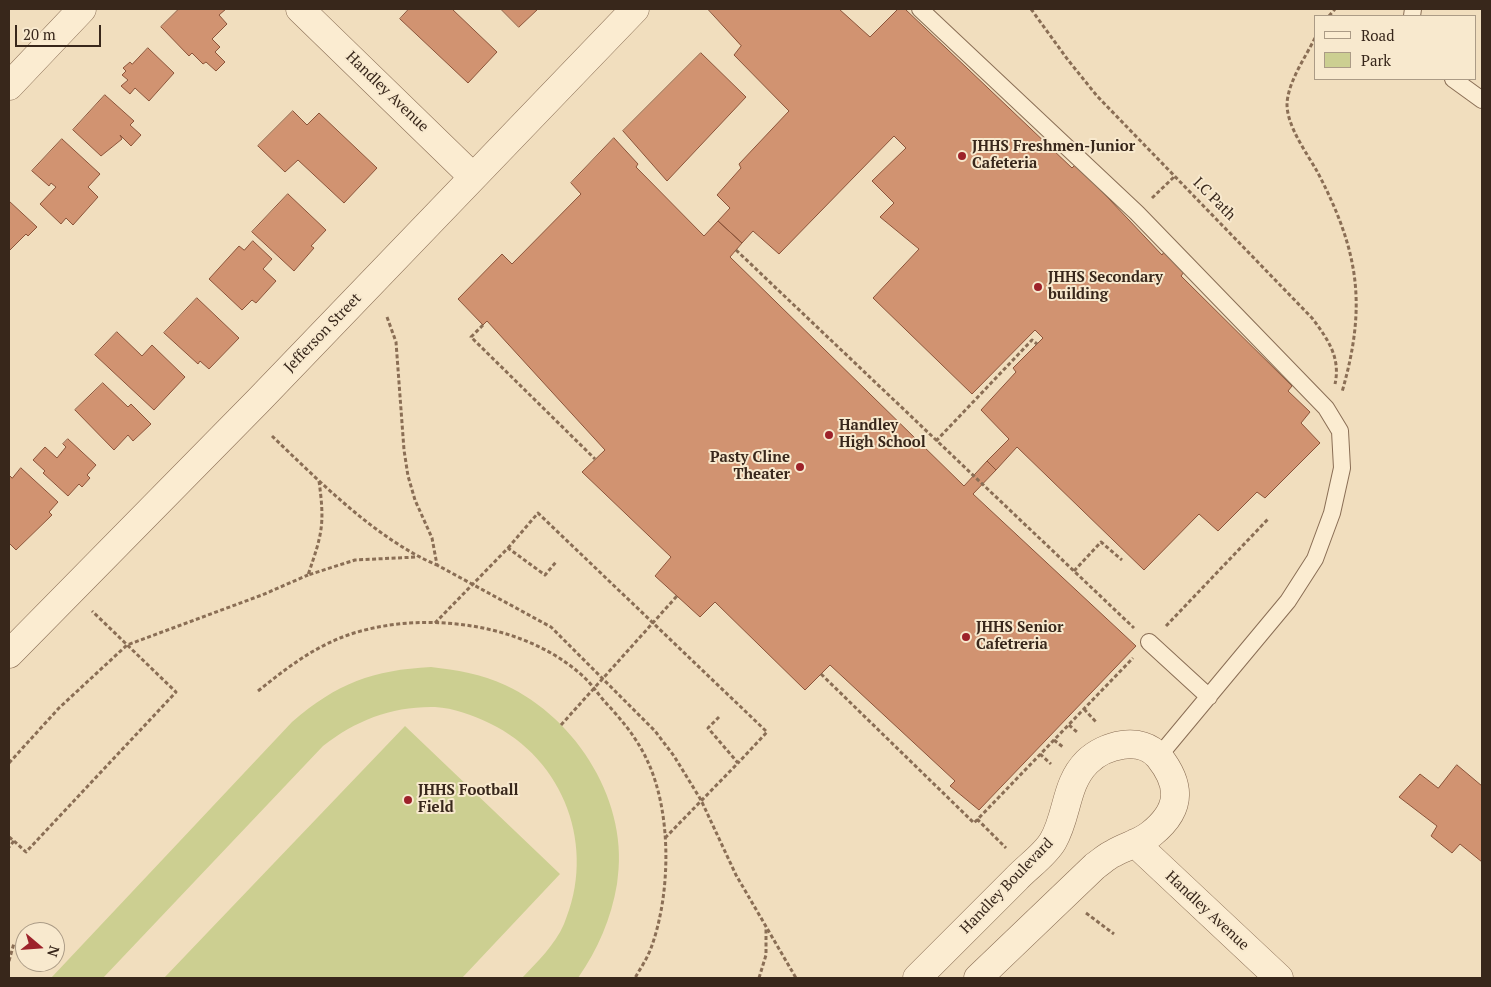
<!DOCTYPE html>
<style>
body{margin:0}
#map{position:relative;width:1491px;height:987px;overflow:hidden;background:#f1debe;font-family:"PT Serif",serif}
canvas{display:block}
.frame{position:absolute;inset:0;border:10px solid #38271b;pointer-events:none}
.legend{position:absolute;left:1314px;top:15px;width:162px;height:65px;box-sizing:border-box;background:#f8e9ce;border:1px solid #ab9b86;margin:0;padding:6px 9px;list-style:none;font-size:15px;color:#38271b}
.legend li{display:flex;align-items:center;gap:10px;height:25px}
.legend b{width:25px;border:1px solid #ab9b86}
.north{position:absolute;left:15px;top:922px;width:50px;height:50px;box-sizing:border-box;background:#f8e9ce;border:1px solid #ab9b86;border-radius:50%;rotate:108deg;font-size:14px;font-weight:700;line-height:20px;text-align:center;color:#38271b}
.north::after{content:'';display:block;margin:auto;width:18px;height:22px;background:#9d222a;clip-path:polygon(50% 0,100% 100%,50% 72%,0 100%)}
.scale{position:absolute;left:15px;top:25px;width:86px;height:22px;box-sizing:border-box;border:2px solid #38271b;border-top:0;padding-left:6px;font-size:15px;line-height:18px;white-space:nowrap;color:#38271b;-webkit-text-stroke:4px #f8e9ce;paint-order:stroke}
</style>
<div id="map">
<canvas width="1491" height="987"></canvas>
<div class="frame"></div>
<ul class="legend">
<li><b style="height:6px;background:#fbecd1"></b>Road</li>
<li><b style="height:14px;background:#cccf91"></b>Park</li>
</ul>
<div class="north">N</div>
<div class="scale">20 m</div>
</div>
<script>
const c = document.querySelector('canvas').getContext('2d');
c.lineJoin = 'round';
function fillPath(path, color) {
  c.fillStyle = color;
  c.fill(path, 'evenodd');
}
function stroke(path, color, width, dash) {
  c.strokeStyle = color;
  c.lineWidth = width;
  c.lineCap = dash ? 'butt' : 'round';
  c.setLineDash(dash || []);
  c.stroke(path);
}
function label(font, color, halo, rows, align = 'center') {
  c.font = font + ' "PT Serif",serif';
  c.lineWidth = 4;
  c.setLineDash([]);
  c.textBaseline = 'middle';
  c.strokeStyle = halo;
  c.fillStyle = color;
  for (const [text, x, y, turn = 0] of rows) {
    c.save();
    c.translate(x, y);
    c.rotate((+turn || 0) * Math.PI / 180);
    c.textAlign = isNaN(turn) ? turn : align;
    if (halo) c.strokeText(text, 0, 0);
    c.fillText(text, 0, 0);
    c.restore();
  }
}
fillPath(new Path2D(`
 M431,667C456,670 482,674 505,685C577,718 631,804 617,884C611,919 598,949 578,978H522C537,962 555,945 564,924C597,848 565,759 489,723C472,715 454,708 435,707C393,706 356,720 323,746L103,978H51L292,722C337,683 373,670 431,667Z
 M405,726L560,874L462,978H164Z`), '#cccf91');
const building = new Path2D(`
 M179,9H226L219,15L227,24L212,39L220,47L215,52L225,62L216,71L206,62L203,64L192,53L189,56L161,27Z
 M409,9H452L497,52L468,83L400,19Z
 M501,9H538L519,27Z
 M708,9H839L870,37L898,9H905L1072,168L1076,164L1162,255L1164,252L1184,272L1181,276L1292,386L1288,391L1310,412L1301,423L1320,443L1265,498L1257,492L1218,531L1199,514L1144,570L1017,447L996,470L987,461L1009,439L981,410L1016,372L1013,368L1043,338L1035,330L972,394L873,298L919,249L880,217L894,203L872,181L906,148L894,136L779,254L753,231L742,243L718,221L730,208L717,195L741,168L739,164L789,111L734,55L741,46Z
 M148,48L174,73L149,101L135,88L130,94L121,86L128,80L122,75L126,71L123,68L130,62L132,64Z
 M701,53L746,97L667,181L623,131Z
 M105,95L134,121L130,125L141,135L131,146L120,135L122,139L101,156L73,130Z
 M293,111L307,125L319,113L377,168L344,203L298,160L285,172L258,146Z
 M614,138L638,164L636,167L704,236L718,221L742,243L730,257L964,486L987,461L996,470L973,494L1136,646L979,810L950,786L955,781L830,665L805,690L715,602L700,617L655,576L671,557L582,472L605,450L487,321L483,325L458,299L502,254L512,264L581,194L571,183Z
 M62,139L100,174L88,187L98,197L73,225L66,218L61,224L40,204L56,187L51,183L49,186L32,171Z
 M288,194L326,230L311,246L314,248L294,271L252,232Z
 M9,201L37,227L28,236L26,234L9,251Z
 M253,241L272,259L263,269L276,281L256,303L252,300L242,310L209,279L239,246L244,250Z
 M197,298L239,338L209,369L200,361L198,364L164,333Z
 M117,332L142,356L152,345L185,377L154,410L95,355Z
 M103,383L128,407L131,404L151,424L133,441L128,435L114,450L75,410Z
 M68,439L96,465L87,475L90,478L82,487L79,484L68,496L43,473L45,471L33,460L45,447L57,458L66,447L63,444Z
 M21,468L58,502L49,512L52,515L16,550L9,543V475L12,478Z
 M1457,765L1482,786V862L1460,844L1452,853L1431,836L1437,826L1399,797L1420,774L1438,788Z`);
fillPath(building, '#d19371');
stroke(building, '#8b543a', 1);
const lane = new Path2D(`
 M920,9L1137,213L1326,408L1340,431L1342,468L1332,513L1315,559L1288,601L1159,756
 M1412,16L1413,9
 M1453,79L1482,100
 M1149,642L1209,697`);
const street = new Path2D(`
 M300,9L473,177
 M9,86L82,9
 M9,654L259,400L635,9
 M1135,843L1279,978
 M917,978C950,945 983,912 1016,879C1027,867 1045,855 1053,841C1068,815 1065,784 1087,762C1104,745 1141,735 1159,757C1182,786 1181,810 1151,834C1140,843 1126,846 1114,853C1107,856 1101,862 1095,866L978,978`);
stroke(lane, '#8a6e55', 18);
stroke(street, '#8a6e55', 29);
stroke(new Path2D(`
 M1031,9L1068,60L1097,96L1312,318C1327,338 1341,357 1335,384
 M1329,16L1335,9
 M1315,38C1305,58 1288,82 1287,104C1287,127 1307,153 1318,173C1359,252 1367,305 1342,392
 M1152,198L1175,176
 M736,250L1134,628
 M387,317L396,342L404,450L408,476L415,500L432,538L437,565L551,627L655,731L674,756L701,800L736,875L796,978
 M483,325L471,337L595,459
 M272,436C318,480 377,540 437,565
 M936,441L1032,340L1037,344
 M319,481C325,525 322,534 308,575L355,560L417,557
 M508,548L538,513L767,732L738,763
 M1074,571L1101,542L1122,560
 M435,623L508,548L545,575L556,562
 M1166,626L1269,518
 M821,674L974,823L1133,658
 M258,691C288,667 316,645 354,633C429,610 531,624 588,681C594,688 599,695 605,702C621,719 637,738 647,760C672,812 671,894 651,948C647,959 640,969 635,978
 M1084,709L1097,723
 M561,725L677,596
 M1069,725L1078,733
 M1054,740L1063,747
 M1040,754L1051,764
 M9,763L59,708L127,645L262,595L308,575
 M977,819L1006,848
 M9,837L14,841L9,847
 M665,838L738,763L708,728L719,717
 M14,841L26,852L176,692L92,611
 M1086,913L1114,934
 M9,961L14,943
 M759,978L766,955V928`), '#8a6e55', 3, [4, 2.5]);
stroke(lane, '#fbecd1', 16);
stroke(street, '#fbecd1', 28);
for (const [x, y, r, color] of [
 [962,156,5,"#9d222a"],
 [1038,287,5,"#9d222a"],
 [829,435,5,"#9d222a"],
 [800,467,5,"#9d222a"],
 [966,637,5,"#9d222a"],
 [408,800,5,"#9d222a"]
]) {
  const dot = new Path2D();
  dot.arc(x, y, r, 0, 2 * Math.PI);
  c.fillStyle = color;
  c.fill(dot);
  stroke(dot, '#f8e9ce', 2);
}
label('15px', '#38271b', '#f8e9ce', [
 ["Handley Avenue",387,92,44],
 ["I.C Path",1214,199,45],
 ["Jefferson Street",323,333,-46],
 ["Handley Boulevard",1007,886,-46],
 ["Handley Avenue",1207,911,43]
]);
label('bold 15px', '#38271b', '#f8e9ce', [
 ["JHHS Freshmen-Junior",972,147],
 ["Cafeteria",972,164],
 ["JHHS Secondary",1048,278],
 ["building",1048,295],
 ["Handley",839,426],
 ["High School",839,443],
 ["Pasty Cline",790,458,"right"],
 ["Theater",790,475,"right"],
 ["JHHS Senior",976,628],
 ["Cafetreria",976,645],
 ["JHHS Football",418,791],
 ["Field",418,808]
], 'left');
</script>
